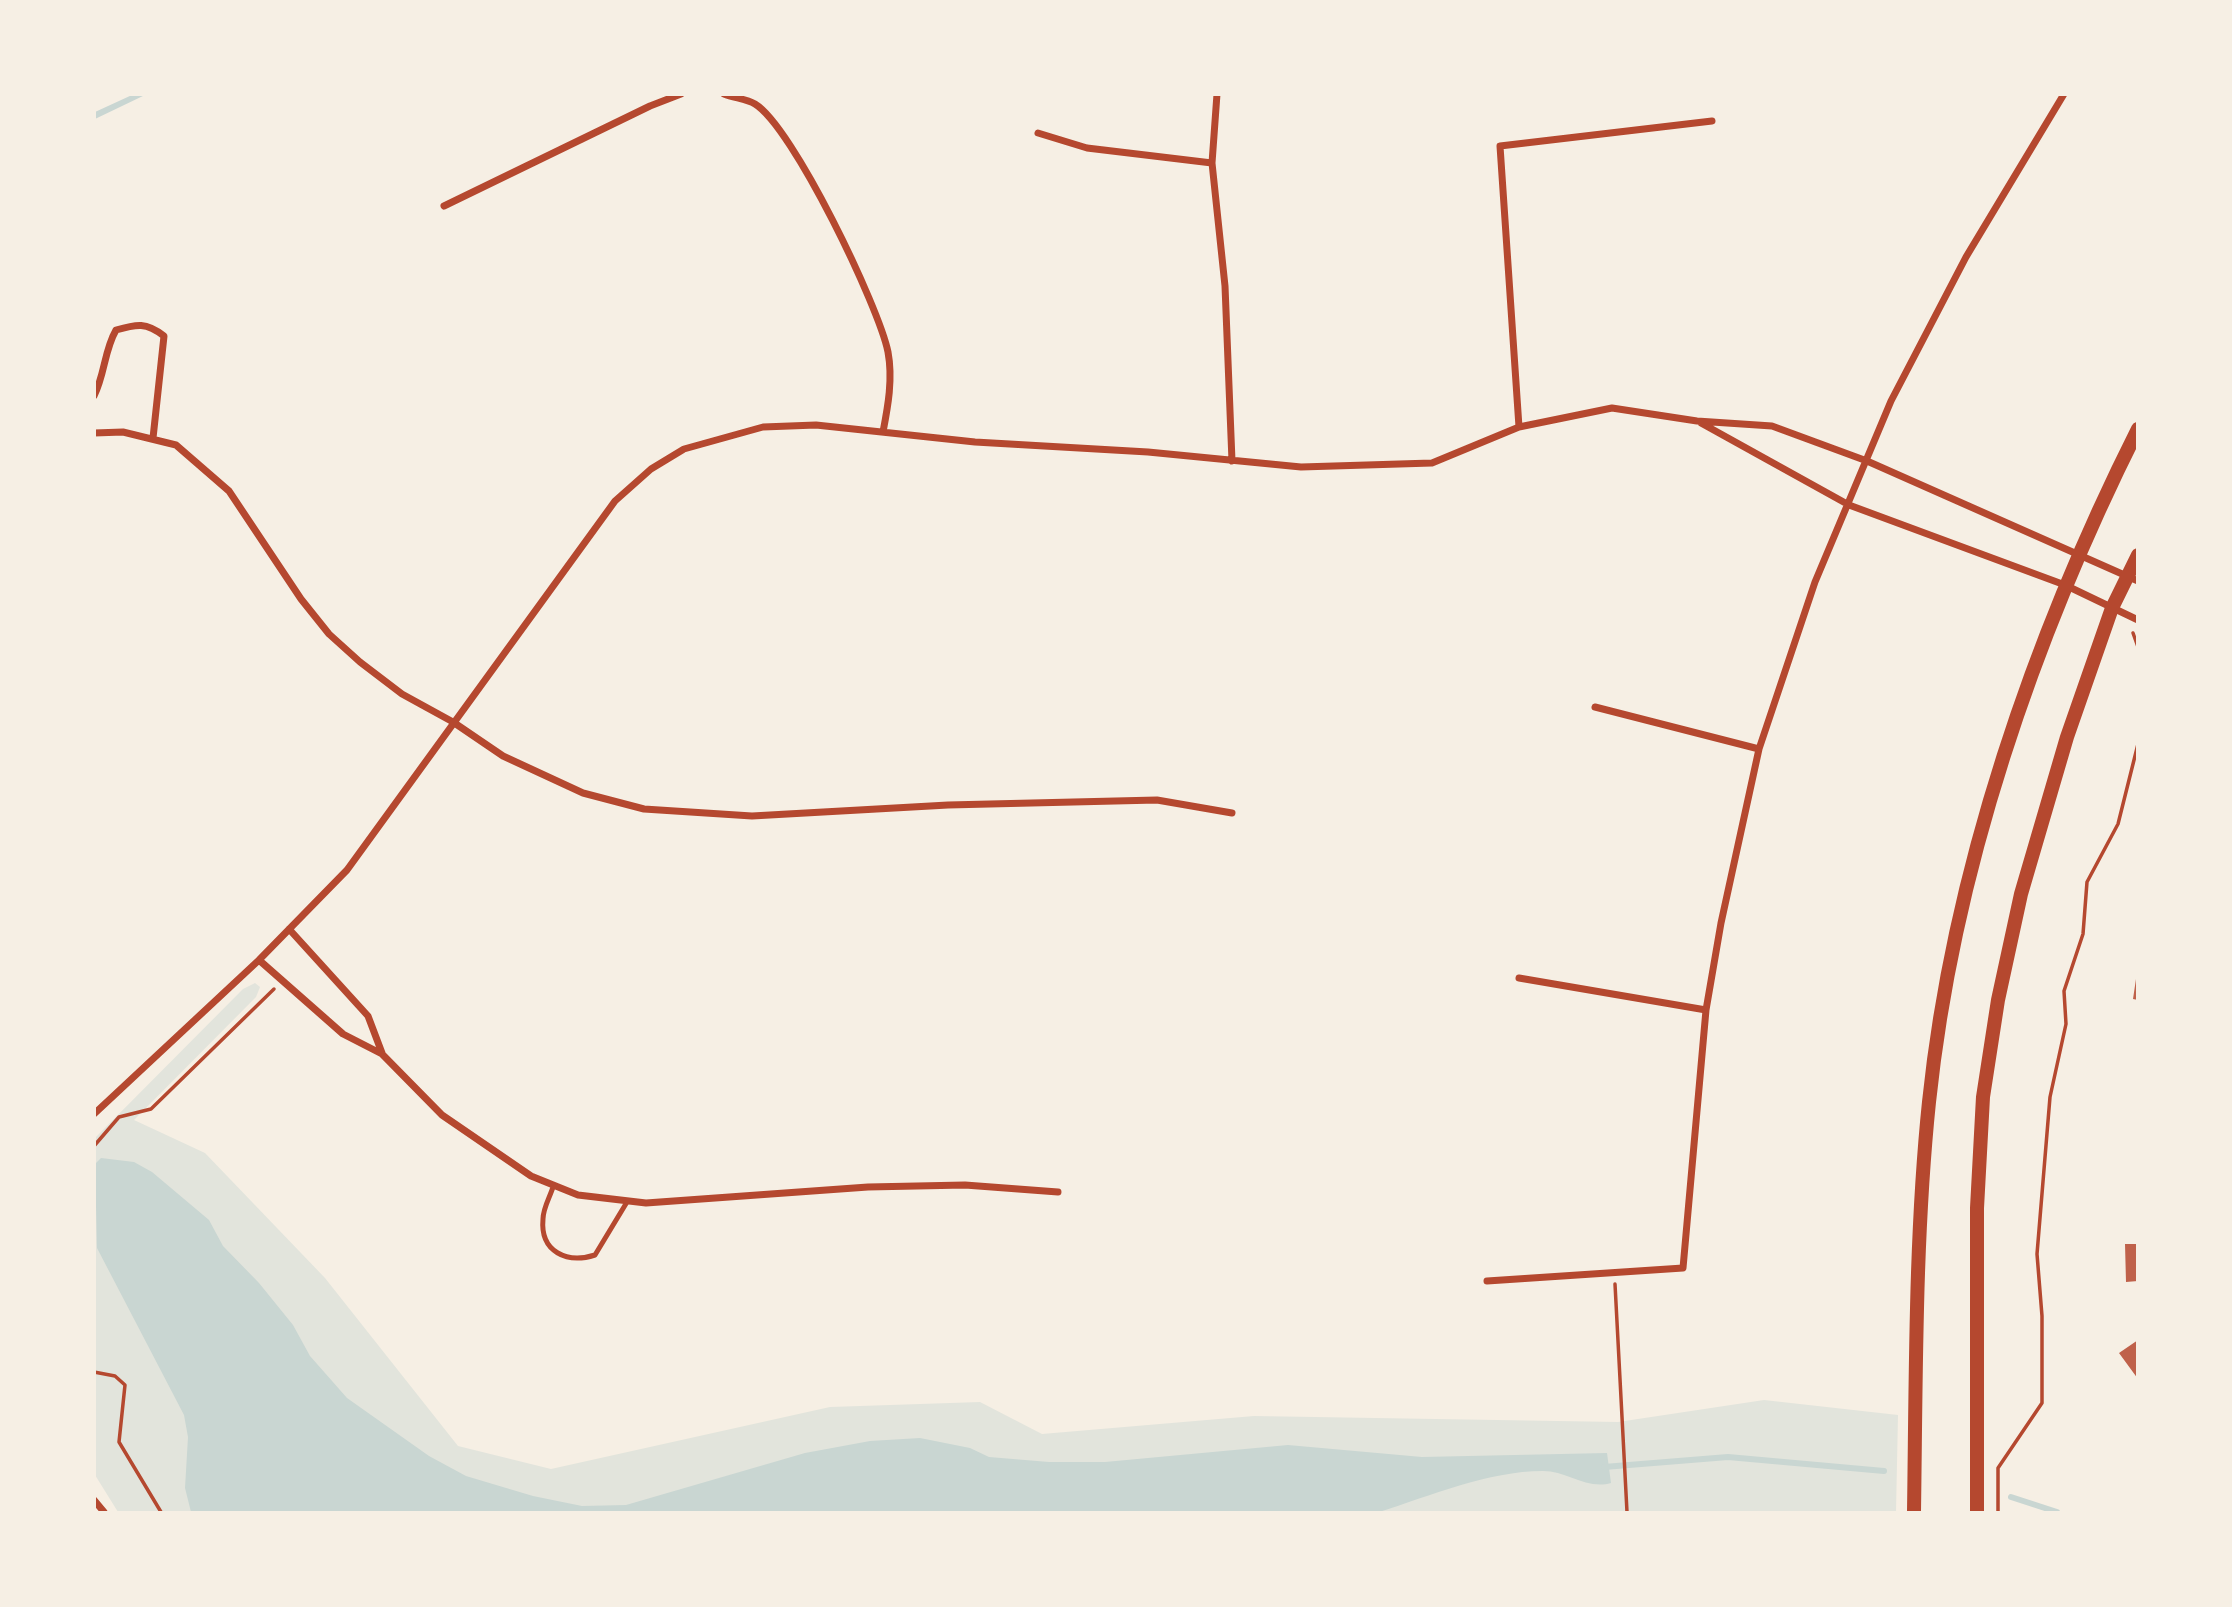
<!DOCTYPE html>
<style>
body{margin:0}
#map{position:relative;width:2232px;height:1607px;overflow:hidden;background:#f6efe4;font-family:"Open Sans",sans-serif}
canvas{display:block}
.frame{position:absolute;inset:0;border:96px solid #f6efe4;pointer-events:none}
</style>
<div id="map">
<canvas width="2232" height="1607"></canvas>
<div class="frame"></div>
</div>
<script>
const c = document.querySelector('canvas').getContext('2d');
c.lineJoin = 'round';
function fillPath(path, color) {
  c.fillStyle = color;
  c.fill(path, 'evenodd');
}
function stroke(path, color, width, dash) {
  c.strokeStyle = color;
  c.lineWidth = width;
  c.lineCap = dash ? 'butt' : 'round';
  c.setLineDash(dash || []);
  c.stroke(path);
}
fillPath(new Path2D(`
 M255,983L260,987L256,997L134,1120L205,1153L325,1278L458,1446L551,1469L830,1407L980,1402L1042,1434L1254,1416L1618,1422L1764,1400L1898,1415L1896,1512H118L95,1475V1138L243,989Z`), '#e2e4dc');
fillPath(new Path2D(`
 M132,95H145L95,119V112Z
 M101,1158L134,1162L152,1172L209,1220L223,1246L259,1283L293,1325L310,1356L347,1398L429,1456L466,1476L533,1496L582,1506L626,1505L805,1453L870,1441L920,1438L970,1448L989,1457L1049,1462H1105L1288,1445L1422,1457L1607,1453L1611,1483C1587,1490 1567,1471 1543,1471C1488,1471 1430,1496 1379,1512H191L185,1488L188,1437L184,1415L97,1248L95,1164Z`), '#c9d6d2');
stroke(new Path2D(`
 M1604,1467L1728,1457L1884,1471
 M2011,1497L2057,1512`), '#c9d6d2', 6);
fillPath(new Path2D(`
 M2136,979H2138V1000L2133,999Z
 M2125,1244H2138V1281L2126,1282Z
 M2138,1340V1379L2119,1353Z`), '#bf614a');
stroke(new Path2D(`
 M2133,633L2138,647
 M94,1146L119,1117L151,1109L274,989
 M1615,1284L1627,1512
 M94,1372L115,1376L125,1385L119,1442L161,1512
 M1998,1512V1468L2042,1403V1316L2037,1254L2050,1097L2066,1024L2064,991L2083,934L2087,882L2118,824L2138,744`), '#b5482f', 3.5);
stroke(new Path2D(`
 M553,1187C550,1197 543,1208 543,1219C540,1252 567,1264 595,1255L627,1202`), '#b5482f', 5);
stroke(new Path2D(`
 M724,94C734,98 747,99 755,104C793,127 879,307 888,352C893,379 888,406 883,432
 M1217,94L1212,163L1225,286L1232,461
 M1038,133L1087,148L1212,163
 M444,206L650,106L681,94
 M94,396C105,374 104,351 116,330C137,324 146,322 164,336L153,438
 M1701,423L1849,505L2065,585L2138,620
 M1519,427L1500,146L1712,121
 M94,433L123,432L176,445L229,491L301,599L329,634L360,662L402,694L453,722L503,756L583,793L644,809L752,816L948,805L1157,800L1232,813
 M1595,707L1759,749
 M289,929L368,1016L382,1053
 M259,960L343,1034L382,1054L442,1115L531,1176L578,1195L646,1203L868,1187L965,1185L1058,1192
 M1519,978L1706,1010
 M94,1114L259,960L347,870L615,501L651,469L684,449L763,427L816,425L975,442L1148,452L1301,467L1432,463L1519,427L1612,408L1697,421L1772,426L1867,461L2138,581
 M1487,1281L1683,1268L1706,1010L1721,923L1759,749L1815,582L1891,401L1966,257L2064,94
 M94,1500L104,1512`), '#b5482f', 7);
stroke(new Path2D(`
 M1914,1512C1916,1376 1915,1238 1929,1102C1953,871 2034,636 2138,429
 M1977,1512V1208L1983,1097L1998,1000L2021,894L2067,737L2112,608L2138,555`), '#b5482f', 14);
</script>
